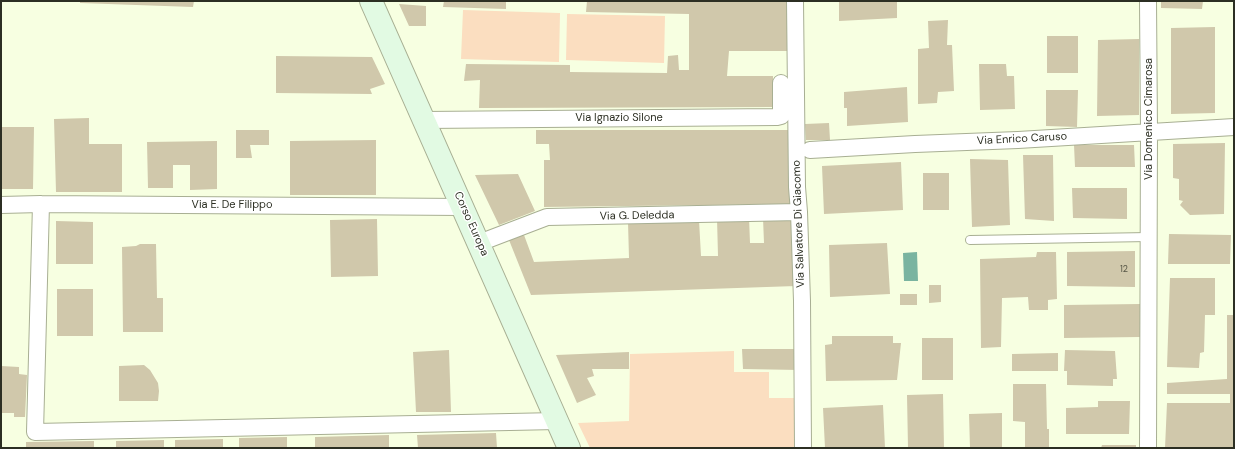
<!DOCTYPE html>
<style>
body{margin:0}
#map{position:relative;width:1235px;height:449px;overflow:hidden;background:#f7ffe1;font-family:"DM Sans",sans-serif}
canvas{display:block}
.frame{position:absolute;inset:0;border:2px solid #2c2f23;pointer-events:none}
</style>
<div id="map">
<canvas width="1235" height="449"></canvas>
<div class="frame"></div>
</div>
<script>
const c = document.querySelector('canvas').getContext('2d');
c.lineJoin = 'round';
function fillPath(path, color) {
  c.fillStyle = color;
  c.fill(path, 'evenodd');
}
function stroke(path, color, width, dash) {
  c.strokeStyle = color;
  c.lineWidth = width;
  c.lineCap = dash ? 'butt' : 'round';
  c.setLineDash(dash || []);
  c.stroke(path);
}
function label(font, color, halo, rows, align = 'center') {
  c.font = font + ' "DM Sans",sans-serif';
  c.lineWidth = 3;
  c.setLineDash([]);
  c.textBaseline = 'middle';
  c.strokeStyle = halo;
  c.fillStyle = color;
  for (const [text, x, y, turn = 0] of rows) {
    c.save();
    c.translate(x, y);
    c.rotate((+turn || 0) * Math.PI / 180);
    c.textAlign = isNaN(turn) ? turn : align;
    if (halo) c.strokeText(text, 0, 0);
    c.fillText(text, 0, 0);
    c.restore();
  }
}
fillPath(new Path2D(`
 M463,10L560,13L559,62L461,59Z
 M567,14L665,16L664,63L566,60Z
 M734,351V372H769V398H798L797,448H590L578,423L629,421L630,354Z`), '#fbdec0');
fillPath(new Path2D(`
 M917,252L918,281H904L903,253Z`), '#7ab4a0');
fillPath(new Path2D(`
 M80,1H194L193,7L80,3Z
 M444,1H506V9L443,7Z
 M587,1H789L790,51H729L727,76H773V107L479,108L480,80L464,81L466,64L570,65V72L667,73L668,56L678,55L679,70H689V14L586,12Z
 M839,1H897V18L839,21Z
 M1161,1H1203L1202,9L1161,8Z
 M399,4L426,6V26H409Z
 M948,20L947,45H952L954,91L938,92L937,103L918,104V49L929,48L928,21Z
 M1215,27V113L1171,114V28Z
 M1047,36H1078V73H1047Z
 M1139,39V115L1097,116L1098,40Z
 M276,56L372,57L385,84L370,89L372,94L276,93Z
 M979,64H1006L1007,76H1014L1015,109L980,110Z
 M907,87L908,122L847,126V108H844V92Z
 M1046,90H1078L1077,127L1046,126Z
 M89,118V144H122V192H56L54,119Z
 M829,123L830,140H806L805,124Z
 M1,127H34L33,189H1Z
 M236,130H269V145H250L252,158H236Z
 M536,130H792L794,204L544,207V160H550L549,144H536Z
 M376,140V195H290V141Z
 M217,141V189L190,190V165H173V188H148L147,142Z
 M1225,143L1224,214L1190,215L1180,205L1183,201L1179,200V179L1173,178V144Z
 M1074,145H1134L1135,167H1075Z
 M1023,155H1053L1054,221L1025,219Z
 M970,159L1008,160L1010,225L972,227Z
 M901,162L903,210L824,214L822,166Z
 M923,173H949V210H923Z
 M518,174L535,211L499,225L475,175Z
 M1072,188H1127V219L1073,218Z
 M749,217L750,243H764L763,218L794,217L796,286L531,295L509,240L524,235L534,262L629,258L628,222L699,220L701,256H718L717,218Z
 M377,219L378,276L331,277L330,220Z
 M56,221L93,222V264H56Z
 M1169,234L1231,235L1230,264H1168Z
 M887,243L890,294L830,297L829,245Z
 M140,244H156L157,298H163V332H123L122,247L136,246Z
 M1135,251V287L1067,286V252Z
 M1037,252H1056L1057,299L1048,300V310H1029L1028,297L1002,298L1001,347L981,348L980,259L1036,257Z
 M1170,278H1215V315H1205L1204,352L1200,353L1199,368L1167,367Z
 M929,285H941V302L929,303Z
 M57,289H93V336H57Z
 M900,294H917V305H900Z
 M1140,304V337L1064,338V305Z
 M1227,315H1234V448H1165L1167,403H1230V394H1167V383L1227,379Z
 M832,336H893V343H901L897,380L826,381L825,345L832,344Z
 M922,338H953V380H922Z
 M742,349H799V370L743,369Z
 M449,350L451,412H416L413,352Z
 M1065,350L1115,351L1117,379H1113V386L1067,385V371H1064Z
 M629,352V369H592L594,376L587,378L596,395L577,403L556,355Z
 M1058,353V371H1012V354Z
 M144,365L150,370L158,383L159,391L158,401H119V366Z
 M1,366L19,367V374L27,375L25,417H14V413H1Z
 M1013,384H1046L1047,429H1049V448H1025V422L1013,421Z
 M943,394L944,448H908L907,395Z
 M1098,401H1130L1129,434H1066V408L1098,407Z
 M883,405L885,448H825L823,408Z
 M1002,413V448H970L969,414Z
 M496,433L497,448H418L417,435Z
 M389,435V448H315V437Z
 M287,437V448H239V438Z
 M223,439V448H175V440Z
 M164,440V448H116V441Z
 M94,441V448H26V442Z
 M1102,445H1136V448H1101Z`), '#d0c8ab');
const lane = new Path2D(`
 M970,240L1149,237`);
const street = new Path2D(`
 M795,1L797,187L799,212L802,301L803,448
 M1148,1L1149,132L1148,448
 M424,120L777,117L781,116V83
 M810,150L915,144L1018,140L1234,127
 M41,204L35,432L557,421
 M1,205L41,204L463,207
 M479,243L547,217L799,212`);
const secondary = new Path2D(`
 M371,1L569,448`);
stroke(lane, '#a8af93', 10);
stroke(street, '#a8af93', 18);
stroke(secondary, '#a8af93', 24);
stroke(lane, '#fff', 8);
stroke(street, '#fff', 16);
stroke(secondary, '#e2fae3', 22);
label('9px', '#555545', null, [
 ["12",1124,270]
]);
label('11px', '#2c2f23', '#fff', [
 ["Via Ignazio Silone",619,118],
 ["Via Domenico Cimarosa",1149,119,-90],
 ["Via Enrico Caruso",1022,139,-3],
 ["Via E. De Filippo",232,205],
 ["Via G. Deledda",637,216,-1],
 ["Corso Europa",471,224,66],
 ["Via Salvatore Di Giacomo",799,224,-92]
]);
</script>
